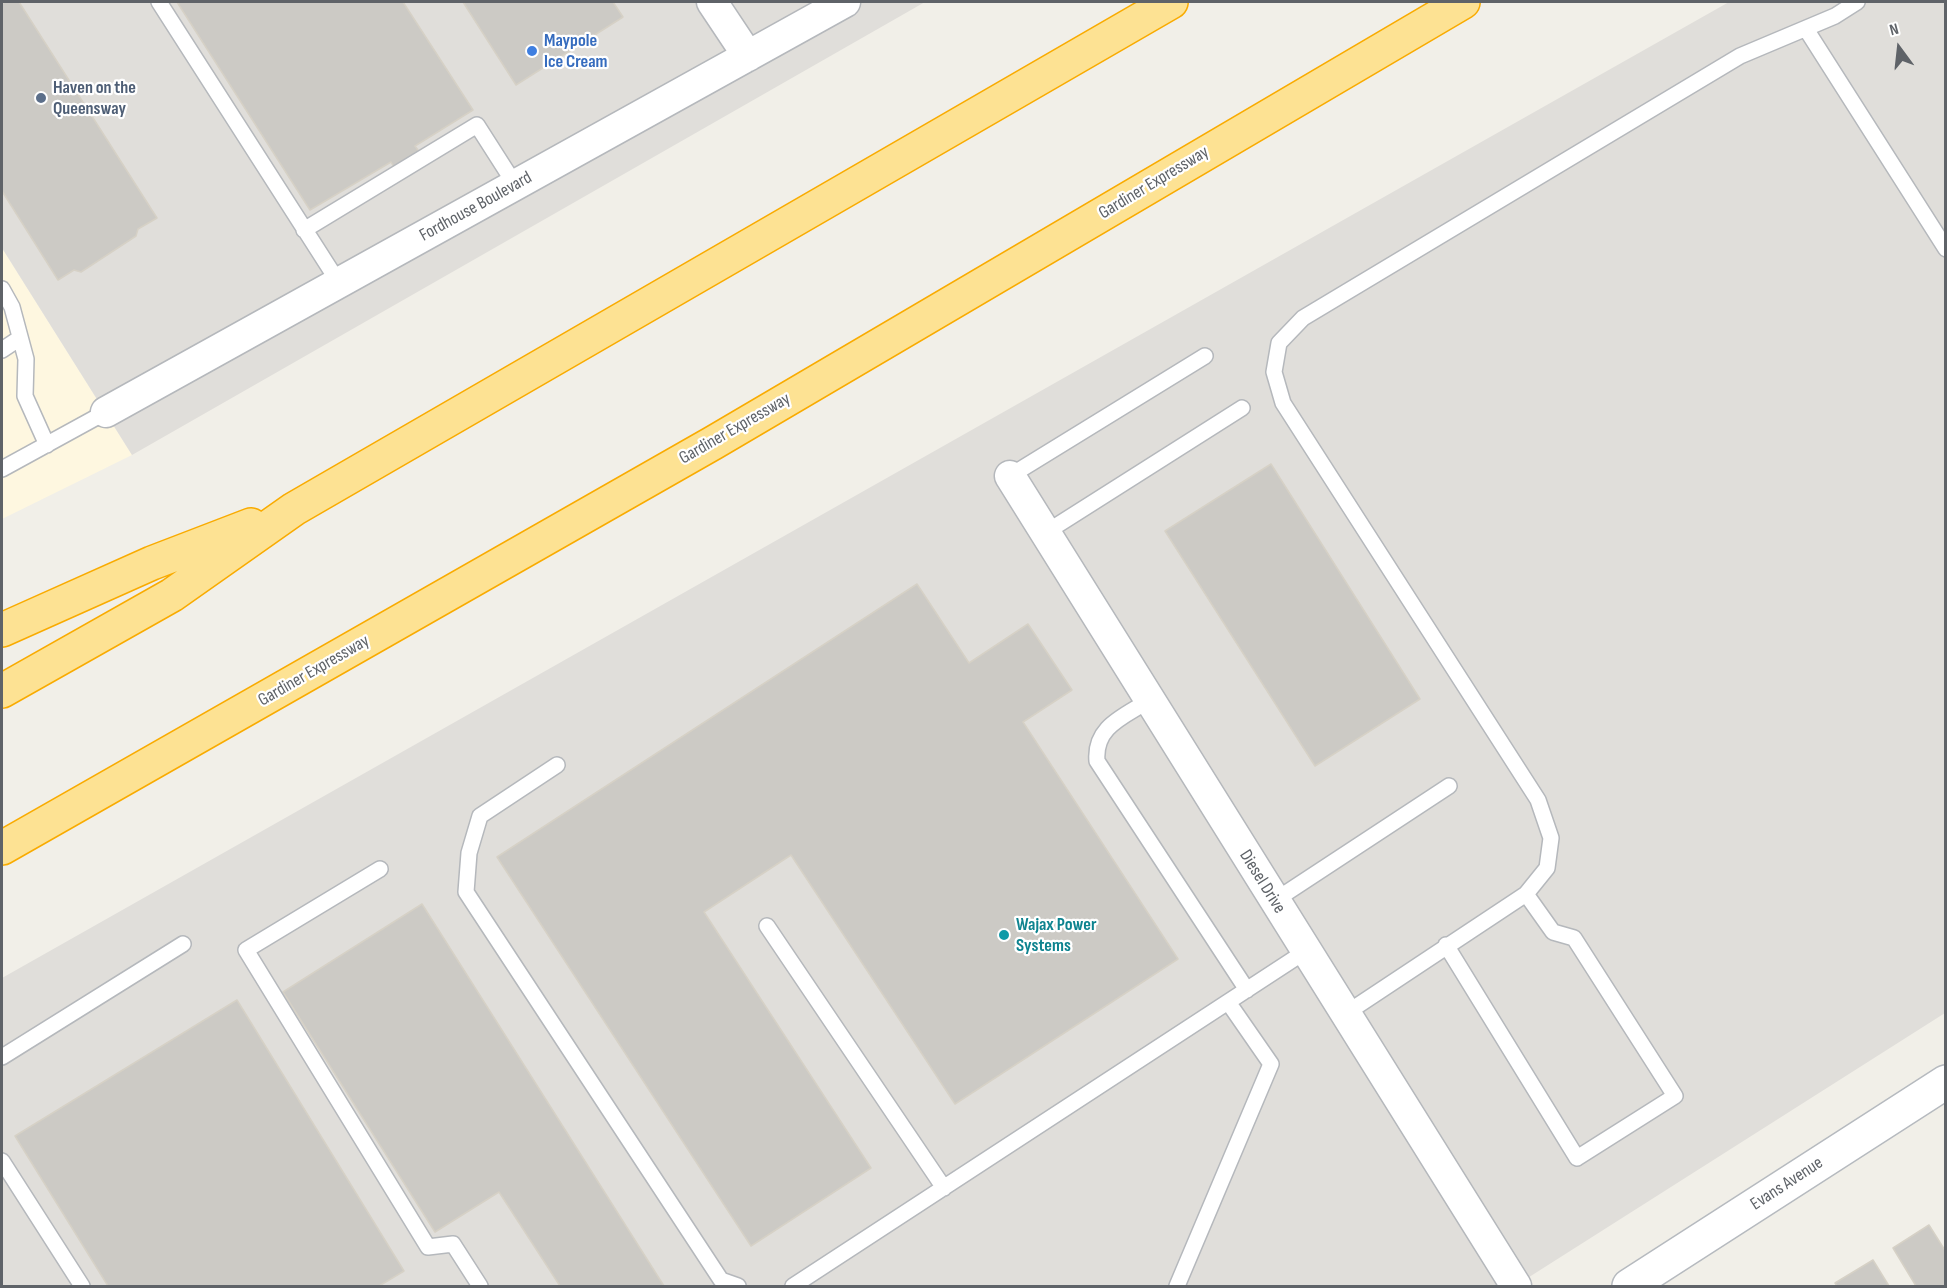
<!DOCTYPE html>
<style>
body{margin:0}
#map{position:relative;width:1947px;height:1288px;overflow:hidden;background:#f1efe8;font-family:"Sofia Sans Condensed",sans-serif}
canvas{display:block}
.frame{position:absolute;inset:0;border:3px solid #5f6368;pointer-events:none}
.north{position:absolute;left:1869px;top:18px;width:60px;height:60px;-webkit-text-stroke:4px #fff;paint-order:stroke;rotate:345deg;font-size:16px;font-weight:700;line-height:24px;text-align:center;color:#5f6368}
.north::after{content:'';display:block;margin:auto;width:21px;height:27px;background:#5f6368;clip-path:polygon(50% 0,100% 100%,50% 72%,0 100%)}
</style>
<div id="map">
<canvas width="1947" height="1288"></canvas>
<div class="frame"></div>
<div class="north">N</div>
</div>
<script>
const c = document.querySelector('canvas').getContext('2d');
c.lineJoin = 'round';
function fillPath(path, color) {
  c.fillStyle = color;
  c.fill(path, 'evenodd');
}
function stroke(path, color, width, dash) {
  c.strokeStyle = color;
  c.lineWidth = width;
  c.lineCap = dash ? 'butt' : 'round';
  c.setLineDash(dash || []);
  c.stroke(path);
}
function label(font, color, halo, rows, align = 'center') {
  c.font = font + ' "Sofia Sans Condensed",sans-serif';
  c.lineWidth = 4.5;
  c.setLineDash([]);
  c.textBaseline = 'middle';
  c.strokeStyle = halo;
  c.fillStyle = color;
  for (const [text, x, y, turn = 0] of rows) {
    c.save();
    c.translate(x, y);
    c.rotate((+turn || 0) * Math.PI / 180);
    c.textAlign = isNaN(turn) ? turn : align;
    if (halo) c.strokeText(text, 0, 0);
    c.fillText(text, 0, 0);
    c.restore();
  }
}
fillPath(new Path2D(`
 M2,248L132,455L2,519Z`), '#fef7e0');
fillPath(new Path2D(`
 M2,2H925L132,455L2,248Z
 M1729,2H1945V1013L1515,1286H2V978Z`), '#e0deda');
const building = new Path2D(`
 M5,2H19L157,218L138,229L136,236L81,272L74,270L58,280L2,191V4Z
 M177,2H403L473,110L415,146L420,153L395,169L391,162L310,210Z
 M463,2H613L623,17L516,85Z
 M1271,464L1420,699L1315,766L1165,531Z
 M917,584L969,663L1028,624L1072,690L1023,722L1178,959L955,1104L791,855L704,912L871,1168L751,1246L497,857Z
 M422,904L664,1286H560L499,1192L435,1232L283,992Z
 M237,1000L404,1271L379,1286H108L15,1136Z
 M1929,1225L1946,1252V1286H1916L1893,1248Z
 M1873,1260L1889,1286H1837L1835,1283Z`);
fillPath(building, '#cccac5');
stroke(building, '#d6d1c6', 1.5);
const lane = new Path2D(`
 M159,2L339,283
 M1806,29L1946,249
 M304,230L477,125L516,186
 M2,289L12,307L26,359L25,396L47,445
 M2,350L20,338
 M2,469L106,412
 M1010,476L1205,356
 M1045,533L1242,408
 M1148,701C1123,717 1094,727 1097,761L1247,990
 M557,765L480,816L469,853L466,892L721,1280L738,1286
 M380,869L246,950L428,1247L453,1244L480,1286
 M1274,901L1449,786
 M767,926L944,1188
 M1446,945L1577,1158L1675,1096L1574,938L1553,932L1526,894
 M1345,1014L1526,894L1547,868L1551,838L1538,800L1283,403L1274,372L1279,343L1303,318L1740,56L1835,16L1857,2
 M2,1057L183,944
 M2,1161L82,1286
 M793,1286L1306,951
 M1177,1286L1271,1064L1228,1002`);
const street = new Path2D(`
 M712,2L748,56
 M106,412L845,2
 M1010,476L1516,1286`);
const secondary = new Path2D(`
 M1629,1286L1946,1082`);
const highway = new Path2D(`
 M2,630L152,563L251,525
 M2,691L172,595L294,509L1171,2
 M2,848L713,443L1463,2`);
stroke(lane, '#b5b8bc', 18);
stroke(street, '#b5b8bc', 33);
stroke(secondary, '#b6babf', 36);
stroke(highway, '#f9ab00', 36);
stroke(lane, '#fff', 15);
stroke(street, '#fff', 30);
stroke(secondary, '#fff', 33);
stroke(highway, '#fde293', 33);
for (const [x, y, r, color] of [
 [532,51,6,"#3f7fe0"],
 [41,98,6,"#5c6f8a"],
 [1004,935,6,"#0f9aa8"]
]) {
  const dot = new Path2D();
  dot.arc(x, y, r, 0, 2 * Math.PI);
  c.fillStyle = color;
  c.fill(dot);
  stroke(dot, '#fff', 2);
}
label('bold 18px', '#366cbe', '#fff', [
 ["Maypole",544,41],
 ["Ice Cream",544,62]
], 'left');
label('bold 18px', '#4e5e75', '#fff', [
 ["Haven on the",53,88],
 ["Queensway",53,109]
], 'left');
label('18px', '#5f6368', '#fff', [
 ["Gardiner Expressway",1154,183,-31],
 ["Fordhouse Boulevard",476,207,-29],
 ["Gardiner Expressway",735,429,-30],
 ["Gardiner Expressway",314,671,-30],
 ["Diesel Drive",1262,882,58],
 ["Evans Avenue",1787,1184,-33]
]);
label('bold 18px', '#0d838f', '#fff', [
 ["Wajax Power",1016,925],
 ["Systems",1016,946]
], 'left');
</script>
